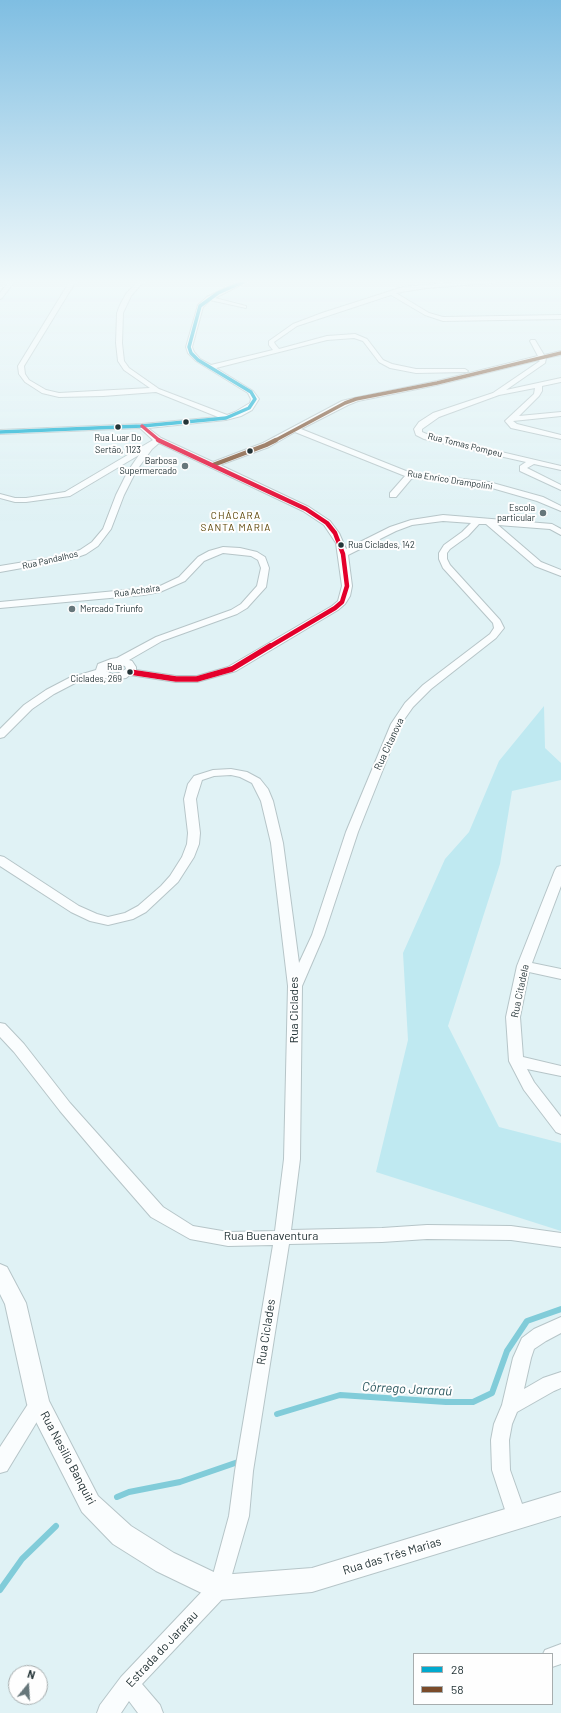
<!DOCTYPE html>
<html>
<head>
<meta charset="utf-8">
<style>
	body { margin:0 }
	#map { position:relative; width:561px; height:1713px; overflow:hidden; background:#e0f2f5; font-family:Barlow,sans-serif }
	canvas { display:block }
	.legend { position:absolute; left:413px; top:1653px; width:140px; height:52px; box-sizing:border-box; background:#fefefe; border:1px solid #a7adae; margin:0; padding:5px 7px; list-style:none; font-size:12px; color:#243437 }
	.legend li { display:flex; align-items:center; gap:8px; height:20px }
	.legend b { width:20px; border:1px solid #a7adae }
	.north { position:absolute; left:8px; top:1665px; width:40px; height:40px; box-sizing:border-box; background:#fefefe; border:1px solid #a7adae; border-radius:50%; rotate:18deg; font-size:11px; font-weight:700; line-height:16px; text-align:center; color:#243437 }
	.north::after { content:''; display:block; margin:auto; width:14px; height:18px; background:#66767a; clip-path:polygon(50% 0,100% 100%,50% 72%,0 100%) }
</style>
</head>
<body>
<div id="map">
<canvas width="561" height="1713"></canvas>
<ul class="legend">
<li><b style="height:5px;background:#00a9ce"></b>28</li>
<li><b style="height:5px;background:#7a4b2a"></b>58</li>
</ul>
<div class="north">N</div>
</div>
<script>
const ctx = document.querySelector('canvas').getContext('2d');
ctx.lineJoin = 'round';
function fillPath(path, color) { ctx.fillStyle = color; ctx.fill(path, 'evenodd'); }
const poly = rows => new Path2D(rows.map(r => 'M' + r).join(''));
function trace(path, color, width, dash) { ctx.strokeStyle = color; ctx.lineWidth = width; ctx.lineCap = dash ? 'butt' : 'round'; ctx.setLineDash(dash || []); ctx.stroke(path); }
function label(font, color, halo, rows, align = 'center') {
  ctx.font = font + ' Barlow,sans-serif'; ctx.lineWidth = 4; ctx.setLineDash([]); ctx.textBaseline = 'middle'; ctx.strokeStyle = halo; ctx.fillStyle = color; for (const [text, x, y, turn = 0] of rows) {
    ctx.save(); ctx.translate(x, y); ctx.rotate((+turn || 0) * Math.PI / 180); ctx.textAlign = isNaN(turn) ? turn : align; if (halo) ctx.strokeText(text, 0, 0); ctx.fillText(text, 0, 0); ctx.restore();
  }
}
fillPath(poly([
	[544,706,545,748,561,763,561,780,512,791,500,864,448,1026,499,1127,561,1143,561,1231,376,1172,408,1040,403,953,445,859,469,832,499,761]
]), '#bfe9f1');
trace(poly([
	[277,1414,340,1395,446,1402,473,1402,492,1393,507,1351,527,1321,561,1309],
	[117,1497,129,1492,180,1482,238,1462],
	[0,1590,22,1559,56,1526]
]), '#81ccd9', 6);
const minor = poly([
	[9,281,15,281,2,298,0,299,0,293,9,281],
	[70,281,76,281,24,366,25,374,29,380,46,390,59,393,150,388,124,370,118,361,116,343,117,313,120,305,126,294,138,281,144,281,131,296,123,313,122,343,124,361,129,368,159,389,227,415,235,412,250,403,251,399,248,393,196,361,188,353,186,347,198,305,207,297,240,281,248,281,215,298,246,306,246,308,210,300,203,307,192,347,194,352,200,359,211,365,273,350,269,345,269,341,293,324,322,313,403,287,470,281,495,281,492,283,426,288,396,293,429,313,443,317,561,315,561,319,443,321,425,315,391,295,297,326,274,342,275,344,279,349,327,336,355,334,367,339,383,360,392,364,416,369,465,369,468,371,467,372,416,373,390,368,379,362,363,341,354,338,327,340,216,368,253,391,259,399,252,410,241,416,226,420,148,428,161,438,213,462,263,443,342,401,354,398,437,381,538,356,530,341,531,340,535,340,544,355,561,351,561,355,546,358,545,363,506,390,561,378,561,382,542,386,542,391,539,396,519,416,561,412,561,416,513,421,517,424,561,435,561,439,511,428,505,421,534,394,535,388,499,395,439,417,422,429,422,432,429,435,561,466,561,470,534,464,527,468,561,485,561,490,520,471,520,466,526,462,424,439,416,435,414,429,419,422,433,413,493,393,540,361,539,360,437,385,358,401,348,405,301,429,411,473,489,482,543,497,561,506,561,511,537,501,485,486,412,478,396,497,390,497,390,493,405,476,295,432,269,447,220,465,309,507,330,521,339,533,346,549,390,527,411,520,443,515,552,524,561,529,561,535,550,529,498,525,541,562,561,570,561,576,535,566,486,524,479,524,468,536,450,549,447,553,447,559,450,565,500,620,504,628,496,638,431,689,413,707,401,724,358,832,324,935,302,986,300,1159,291,1230,382,1228,427,1225,511,1226,561,1233,561,1247,511,1240,427,1239,382,1242,289,1244,253,1471,249,1516,226,1595,142,1684,160,1705,163,1713,138,1713,129,1701,121,1713,97,1713,100,1705,121,1677,211,1582,229,1516,235,1471,273,1245,228,1246,190,1239,151,1217,104,1163,60,1111,14,1052,0,1037,0,1023,5,1024,24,1044,70,1103,163,1207,193,1226,228,1232,275,1231,284,1159,288,986,271,843,261,801,252,783,240,777,231,775,214,776,202,780,196,799,200,833,199,844,194,857,178,882,146,912,133,919,108,925,90,921,71,912,0,866,0,856,4,857,79,906,97,914,108,917,125,913,138,906,161,886,170,876,182,857,187,844,188,833,184,799,188,784,194,776,213,770,231,769,247,772,260,779,268,789,273,801,283,843,299,963,312,935,346,832,391,724,405,703,423,685,490,634,494,628,493,623,443,568,439,559,439,553,444,545,462,532,471,523,443,521,412,525,396,531,348,555,352,586,350,596,345,604,338,610,236,671,197,682,176,682,130,675,126,678,111,680,99,676,77,682,54,694,32,709,4,737,0,738,0,729,24,705,46,690,69,678,96,670,98,664,111,659,117,658,156,637,231,610,241,604,257,586,261,568,258,560,251,556,223,553,204,561,185,581,160,592,143,595,0,608,0,602,158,587,179,577,198,557,209,551,223,547,240,548,257,552,265,557,269,568,266,587,247,608,237,614,162,641,129,660,132,661,136,667,136,670,176,676,197,676,228,667,332,606,338,601,342,586,336,543,324,525,303,511,159,443,152,449,136,471,124,495,111,529,98,546,86,554,72,559,0,572,0,566,67,555,80,550,92,542,103,529,116,495,128,471,139,455,70,496,26,502,15,502,0,498,0,494,15,498,26,498,65,492,153,440,140,428,0,434,0,430,142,424,218,417,156,392,103,396,59,397,42,393,25,382,19,374,18,366,70,281],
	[115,664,125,666,126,669,119,673,112,674,106,671,107,668,115,664],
	[561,866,561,886,532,963,561,969,561,979,529,972,520,1017,523,1057,561,1066,561,1076,527,1069,534,1082,561,1117,561,1134,556,1132,524,1090,509,1061,506,1017,517,966,555,870,557,867,561,866],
	[561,1317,561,1333,546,1341,534,1349,531,1358,524,1389,543,1378,561,1372,561,1388,554,1391,517,1412,512,1424,509,1440,510,1470,527,1518,524,1525,517,1528,510,1525,492,1470,491,1440,494,1424,502,1405,513,1358,522,1338,534,1329,561,1317],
	[38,1395,44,1398,47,1404,44,1410,7,1471,0,1473,0,1447,32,1398,38,1395],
	[561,1644,561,1664,552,1667,552,1654,543,1654,545,1650,561,1644]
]);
const tertiary = poly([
	[0,1264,7,1267,26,1303,49,1401,98,1496,131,1526,174,1553,220,1575,312,1568,561,1492,561,1516,312,1592,219,1600,210,1597,156,1571,113,1544,82,1512,27,1404,5,1304,0,1294,0,1264]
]);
trace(minor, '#b6c5c8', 2);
trace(tertiary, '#b6c5c8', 2);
fillPath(minor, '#fafdfe');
fillPath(tertiary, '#fafdfe');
trace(poly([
	[0,432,142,426,206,420,226,418,249,408,255,399,251,392,198,360,191,353,189,347,200,306,218,293,245,281]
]), '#00a9ce', 3.5);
trace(poly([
	[274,441,345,403,356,399,437,383,561,353]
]), '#7a4b2a', 3.5);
trace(poly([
	[213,465,266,445,276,440]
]), '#7a4b2a', 4.5);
trace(poly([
	[142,426,160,441]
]), '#e4002b', 3.5);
trace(poly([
	[158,440,306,509,327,523,335,533,343,554,347,586,342,602,335,608,269,647]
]), '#e4002b', 4.5);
trace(poly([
	[130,672,176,679,197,679,232,669,270,646]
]), '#e4002b', 5.5);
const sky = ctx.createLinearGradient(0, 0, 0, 521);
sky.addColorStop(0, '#7fbee2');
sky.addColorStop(0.54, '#f1f9fa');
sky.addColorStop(1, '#f1f9fa00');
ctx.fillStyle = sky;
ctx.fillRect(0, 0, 561, 521);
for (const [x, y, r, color] of [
	[186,422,3.5,"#243437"],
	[118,427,3.5,"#243437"],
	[250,451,3.5,"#243437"],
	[185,466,4,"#66767a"],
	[543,513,4,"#66767a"],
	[341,545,3.5,"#243437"],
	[72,609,4,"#66767a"],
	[130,672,3.5,"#243437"]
]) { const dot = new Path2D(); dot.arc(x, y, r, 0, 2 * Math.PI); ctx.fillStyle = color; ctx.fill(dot); trace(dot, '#fefefe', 1.5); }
label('9px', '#243437', '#fefefe', [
	["Rua Luar Do",118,438],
	["Sertão, 1123",118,450],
	["Rua Ciclades, 142",348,545,"left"],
	["Rua",122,667,"right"],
	["Ciclades, 269",122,679,"right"]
]);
label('9px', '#243437', '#fefefe', [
	["Rua Tomas Pompeu",465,445,14],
	["Rua Enrico Drampolini",450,480,9],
	["Rua Pandalhos",50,560,-13],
	["Rua Achaira",137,591,-8]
]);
label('9px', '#243437', '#fefefe', [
	["Barbosa",177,461],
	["Supermercado",177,471],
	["Escola",535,508],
	["particular",535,518],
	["Mercado Triunfo",80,609,"left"]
], 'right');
ctx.letterSpacing = '1px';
label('10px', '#5d4607', '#fefefe', [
	["CHÁCARA",236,516],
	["SANTA MARIA",236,528]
]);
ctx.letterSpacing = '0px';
label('10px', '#243437', '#fefefe', [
	["Rua Citanova",389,744,-65],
	["Rua Citadela",520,991,-78]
]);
label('12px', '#243437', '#fefefe', [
	["Rua Ciclades",294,1010,-90],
	["Rua Buenaventura",271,1236],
	["Rua Ciclades",266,1332,-81],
	["Rua Nesilio Banquiri",68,1458,62],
	["Rua das Três Marias",392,1556,-17],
	["Estrada do Jararau",162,1649,-47]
]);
label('italic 13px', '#2a575e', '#fefefe', [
	["Córrego Jararaú",407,1389,3]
]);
</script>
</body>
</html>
